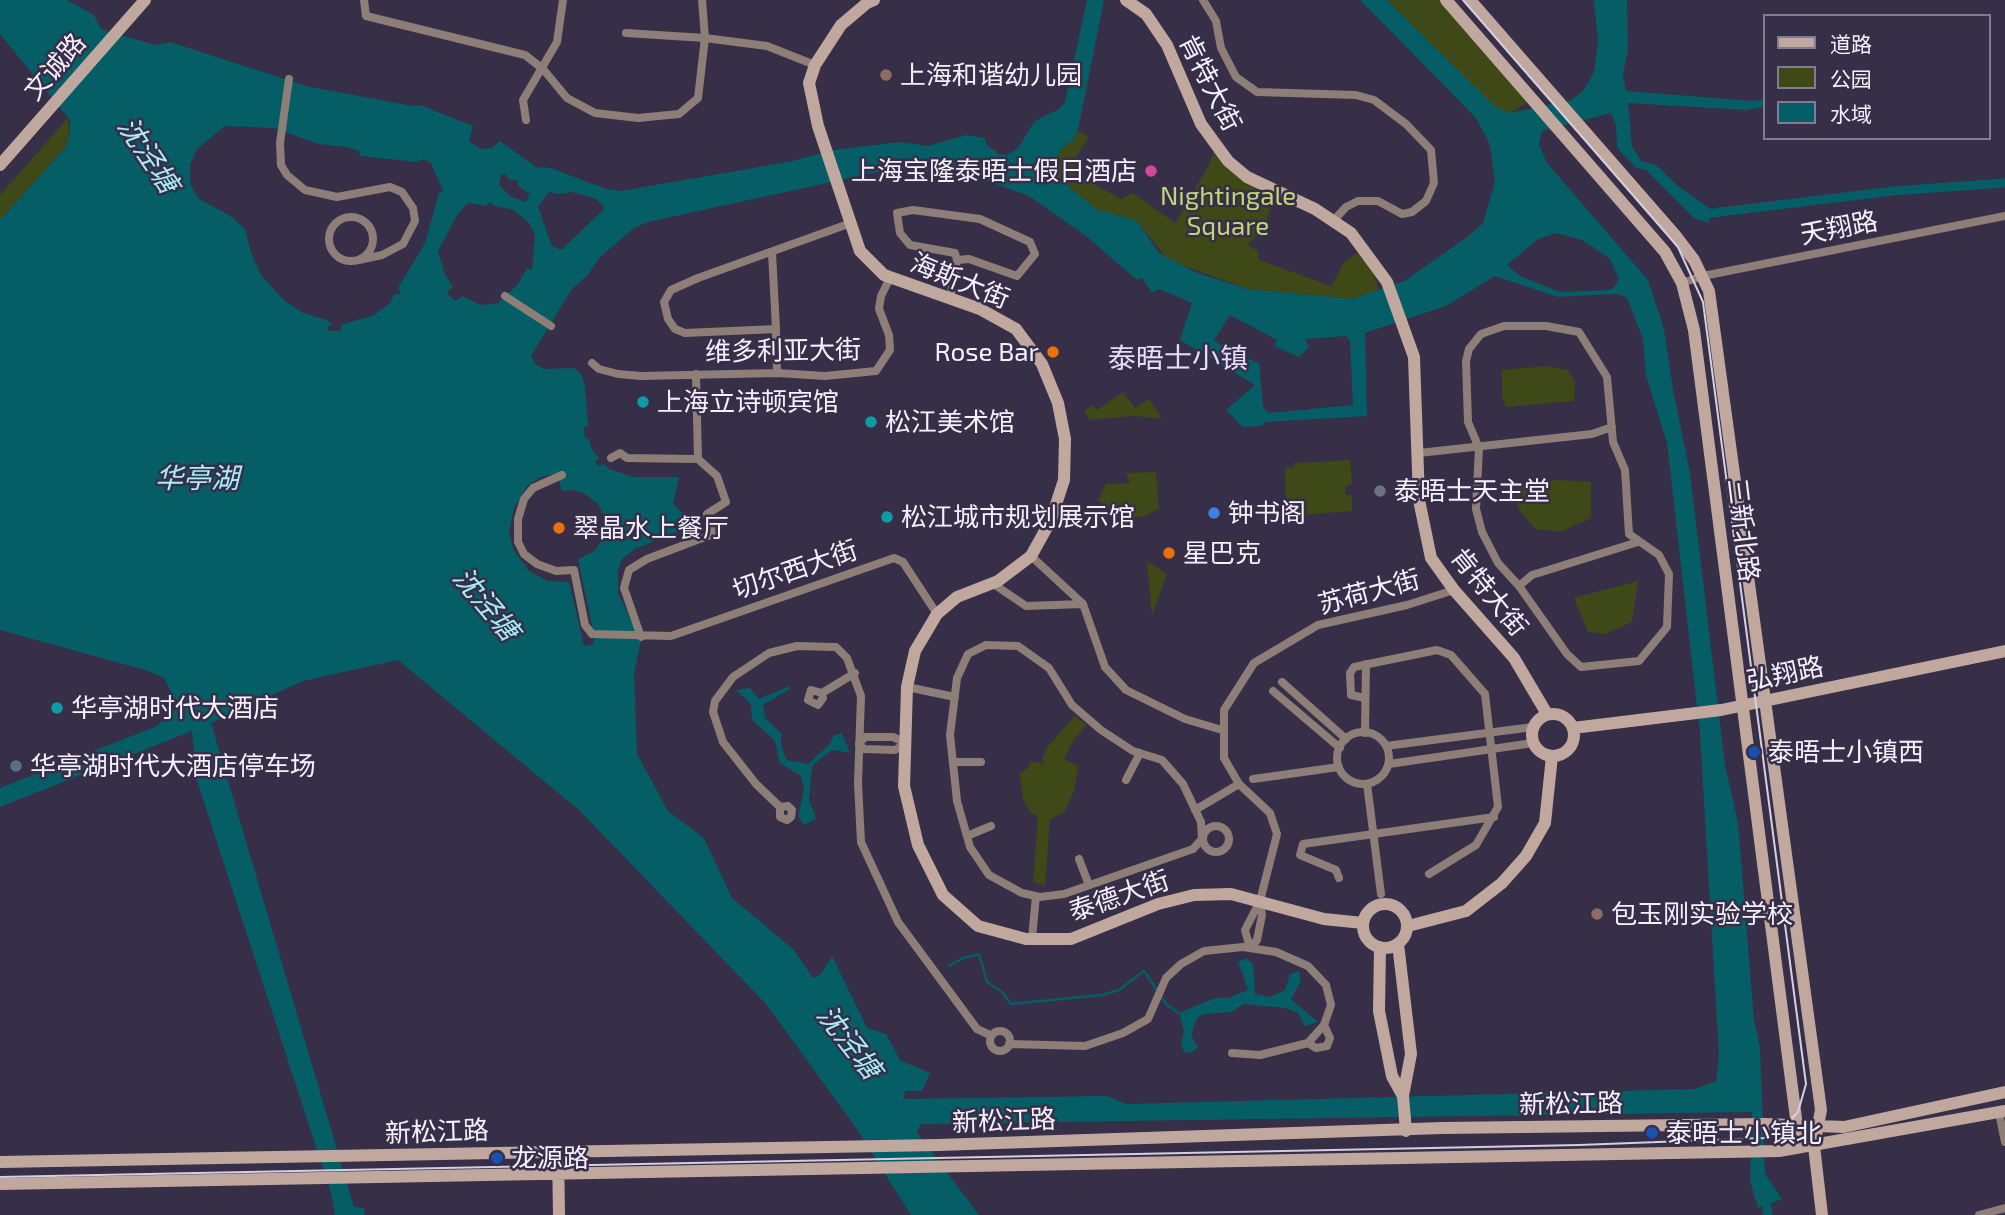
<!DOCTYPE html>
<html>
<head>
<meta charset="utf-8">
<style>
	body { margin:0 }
	#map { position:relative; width:2005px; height:1215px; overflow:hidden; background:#372e48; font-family:"Exo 2","Noto Sans SC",sans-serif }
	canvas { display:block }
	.legend { position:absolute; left:1763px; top:14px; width:228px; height:126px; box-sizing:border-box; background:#372e48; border:2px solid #837c91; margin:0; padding:9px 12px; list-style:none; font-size:21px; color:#f4f0fe }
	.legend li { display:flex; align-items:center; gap:14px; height:35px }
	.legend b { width:35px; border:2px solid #837c91 }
</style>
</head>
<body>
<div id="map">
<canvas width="2005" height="1215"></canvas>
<ul class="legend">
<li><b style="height:9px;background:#c1a89f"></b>道路</li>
<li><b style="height:19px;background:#3f4817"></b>公园</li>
<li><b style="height:19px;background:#055d66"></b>水域</li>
</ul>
</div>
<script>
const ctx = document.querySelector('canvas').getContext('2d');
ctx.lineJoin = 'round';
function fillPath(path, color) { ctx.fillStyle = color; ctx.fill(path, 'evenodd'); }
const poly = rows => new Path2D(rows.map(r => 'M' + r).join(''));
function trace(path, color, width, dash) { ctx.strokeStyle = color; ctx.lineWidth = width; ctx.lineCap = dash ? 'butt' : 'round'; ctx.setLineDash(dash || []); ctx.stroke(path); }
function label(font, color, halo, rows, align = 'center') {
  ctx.font = font + ' "Exo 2","Noto Sans SC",sans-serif'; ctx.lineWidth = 5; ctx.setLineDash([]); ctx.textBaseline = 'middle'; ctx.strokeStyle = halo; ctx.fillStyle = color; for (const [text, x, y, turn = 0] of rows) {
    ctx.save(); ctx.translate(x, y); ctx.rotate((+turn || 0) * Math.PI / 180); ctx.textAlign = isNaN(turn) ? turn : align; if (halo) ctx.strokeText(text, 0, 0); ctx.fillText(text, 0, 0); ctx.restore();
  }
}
fillPath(poly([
	[1387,0,1439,0,1530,101,1510,113,1494,107],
	[68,118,70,134,66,147,0,220,0,195],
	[1078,130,1089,137,1077,156,1085,179,1121,199,1133,193,1175,223,1209,165,1215,147,1276,190,1264,229,1247,245,1258,251,1259,260,1331,286,1345,261,1357,253,1373,270,1379,291,1352,299,1248,289,1168,260,1137,221,1096,210,1053,174,1053,164,1061,149,1074,140],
	[1548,366,1568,370,1575,382,1574,401,1506,407,1502,396,1502,370],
	[1123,392,1135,408,1149,399,1162,419,1135,416,1090,420,1084,411,1093,405,1097,410],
	[1350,460,1352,484,1345,486,1346,495,1352,495,1352,511,1300,515,1299,504,1286,506,1285,468,1294,467,1295,463],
	[1156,472,1159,509,1144,516,1132,518,1116,513,1098,500,1106,484,1130,483,1126,473],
	[1557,480,1591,482,1591,518,1560,532,1535,529,1518,508,1516,483],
	[1147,561,1167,574,1152,616],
	[1638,581,1632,622,1605,634,1588,632,1574,598],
	[1074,716,1087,725,1074,739,1064,759,1078,766,1074,791,1064,813,1050,819,1045,886,1033,882,1038,817,1030,812,1023,799,1020,773,1027,769,1031,761,1044,764,1042,759,1046,749]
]), '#3f4817');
fillPath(poly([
	[0,0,67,0,94,15,101,29,155,45,170,42,306,86,412,106,420,105,473,126,469,141,480,149,492,148,500,141,536,167,551,168,606,189,621,191,793,161,833,150,900,142,928,146,966,135,985,138,987,146,997,151,997,154,1007,155,1018,148,1035,121,1059,109,1065,102,1087,0,1104,0,1078,130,1074,140,1061,149,1053,164,1053,174,1096,209,1137,221,1159,253,1197,273,1248,289,1352,299,1404,281,1466,238,1483,223,1495,182,1490,145,1476,118,1360,0,1387,0,1494,106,1510,113,1571,100,1583,91,1594,72,1598,42,1594,0,1627,0,1628,49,1623,75,1626,91,1753,101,1765,99,1765,107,1747,110,1628,103,1632,146,1641,161,1656,165,1678,186,1709,208,1709,223,1694,218,1646,170,1636,168,1617,148,1616,126,1611,113,1542,131,1539,144,1547,163,1648,280,1664,329,1673,390,1690,473,1725,765,1738,823,1754,1020,1760,1047,1765,1174,1782,1199,1758,1208,1750,1181,1752,1112,921,1124,917,1132,979,1215,911,1215,856,1128,766,1004,580,811,398,660,303,681,211,723,354,1207,364,1208,365,1215,335,1215,331,1193,197,781,192,731,0,807,0,788,157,726,178,705,164,678,145,670,0,630,0,220,66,147,70,134,70,120,0,34],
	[225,126,274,128,318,144,347,147,359,151,360,156,418,162,423,159,431,163,443,191,439,193,425,243,398,288,401,293,394,295,390,303,374,315,341,325,341,331,328,331,328,325,333,325,327,320,303,313,285,301,261,275,251,253,245,229,232,217,198,198,190,183,190,165,197,149],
	[887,170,931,172,984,180,1029,196,1086,236,1137,280,1142,278,1152,293,1159,289,1192,303,1180,340,1255,385,1226,410,1243,427,1262,426,1265,422,1367,416,1365,333,1446,306,1495,276,1558,297,1617,294,1627,298,1643,339,1646,376,1667,443,1700,733,1719,1056,1716,1081,1695,1089,1126,1104,1107,1096,904,1099,905,1091,922,1091,930,1073,900,1060,886,1034,867,1028,832,956,821,974,813,978,794,950,732,898,704,838,668,811,637,754,634,674,641,640,618,593,618,570,622,559,635,549,690,526,689,519,673,504,679,477,633,477,609,469,604,464,598,466,595,461,600,459,592,450,589,439,585,438,584,427,588,426,585,386,581,374,574,368,544,369,535,364,531,356,572,289,588,275,599,258,634,228,648,222],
	[505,174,508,179,518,181,518,186,530,194,525,202,510,196,499,185,501,175],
	[549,192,559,194,572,192,596,199,605,208,561,250,552,246,538,207],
	[491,202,494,206,514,210,529,223,535,235,532,270,527,268,518,284,498,303,481,305,462,296,455,301,447,293,453,286,445,275,438,251,457,215,468,203,486,206],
	[1556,233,1582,240,1610,259,1619,279,1614,287,1609,290,1560,292,1520,276,1507,265,1538,239],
	[1230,315,1277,340,1274,346,1299,357,1309,347,1305,339,1346,336,1350,340,1353,405,1269,413,1263,407,1259,363,1232,353,1214,340],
	[562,472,564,478,559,480,562,491,573,490,585,494,598,504,605,518,604,534,596,550,578,559,593,630,594,644,584,646,569,582,548,581,529,571,514,551,509,533,514,508,527,486,541,477],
	[789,686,790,689,763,705,765,718,781,733,781,746,787,760,808,764,830,744,833,736,842,733,850,753,832,750,812,766,809,799,816,819,804,825,798,816,804,790,801,776,780,763,775,741,752,720,751,704,736,690,750,688,759,699],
	[1246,958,1253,964,1255,994,1270,997,1285,990,1290,974,1299,971,1301,981,1291,999,1318,1022,1305,1026,1298,1013,1285,1008,1244,1004,1231,1012,1204,1014,1197,1018,1191,1035,1198,1047,1191,1053,1184,1052,1181,1044,1184,1031,1179,1013,1215,998,1228,998,1248,990,1238,962]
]), '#055d66');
trace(poly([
	[949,966,963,958,979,954,987,982,1002,992,1011,1004,1102,995,1119,990,1144,971,1167,1005,1179,1013]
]), '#055d66', 2.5);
trace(poly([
	[1699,211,1704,214,1893,191,2005,183],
	[1765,1196,1768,1215]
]), '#055d66', 9);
trace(poly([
	[364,0,366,16,525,55,543,69,567,98,595,113,638,118,679,114,698,98,705,38,702,0],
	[1203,0,1216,21,1221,48,1236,77,1257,92,1356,95,1374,100,1406,124,1431,150,1434,183,1426,201,1412,212,1402,214,1378,201,1358,201,1346,207,1333,221],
	[626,33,705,38,767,46,815,65],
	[289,79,280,143,281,165,287,175,305,190,337,197,390,187,402,192,413,208,415,221,403,244,382,255,359,260],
	[526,120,523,100,557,42,563,0],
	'329 239a22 22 0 1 1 44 0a22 22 0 1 1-44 0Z',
	[772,252,776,329,685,333,675,329,668,319,664,302,671,290,698,278,851,223],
	[1682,283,1703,276,2005,216],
	[505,296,551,326],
	[950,299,957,260,955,253,910,245,900,233,897,213,913,210,980,219,1030,242,1035,254,1017,276,969,259,957,260],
	[1504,326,1546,326,1579,332,1607,377,1613,442,1625,470,1629,534,1659,555,1669,574,1667,627,1639,661,1581,667,1567,654,1519,586,1498,563,1482,532,1476,509,1479,448,1468,422,1466,361,1469,349,1481,334,1504,326],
	[776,329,777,373],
	[592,363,599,369,618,374,641,376,777,373,825,376,876,371,890,350,889,335,879,309,881,296,890,278],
	[1419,453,1592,434,1612,427],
	[611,458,620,453,627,458,698,459],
	[562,475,533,488,524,499,518,519,518,542,524,554,537,564,556,571,574,570,585,625,592,634,671,636,894,558,903,562,937,614],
	[1031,556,1083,604,1105,667,1126,690,1185,719,1222,730],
	[992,583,1026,606,1083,604],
	[1519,586,1532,575,1638,542],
	[641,637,624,588,629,570,647,559,713,534,707,514,726,502,717,476,698,459,696,374],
	[986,645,1018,646,1049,668,1072,705,1101,730,1133,751,1162,760,1183,784,1201,822,1202,839,1193,849,1064,894,1040,897,1022,893,989,875,970,847,957,801,950,735,957,678,968,654,986,645],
	[1282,682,1346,739],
	[907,687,955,697],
	[1273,691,1340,748],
	[822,693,811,690,808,700,818,705,823,698,822,693,855,673],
	[1365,698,1351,695,1350,673,1354,667,1437,650,1451,655,1485,694,1498,807,1476,845,1429,874],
	'1337 758a26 26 0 1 1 52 0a26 26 0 1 1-52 0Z',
	[1365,733,1366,664],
	[865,737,893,737,906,743,895,750,864,749,859,744,865,737],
	[1386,746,1533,727],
	[953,762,981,762],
	[1389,764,1533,743],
	[1253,779,1339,767],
	[1126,780,1140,753],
	[1367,784,1381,894],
	[780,807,788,806,792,810,791,817,787,820,780,817,780,807,756,784,723,742,713,712,715,701,733,677,769,653,797,646,836,647,847,658,861,696,858,783,861,842,898,922,977,1029,990,1035],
	[1195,810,1239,784],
	'1203 839a13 13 0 1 1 26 0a13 13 0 1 1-26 0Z',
	[967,836,991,826],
	[1079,859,1089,885],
	[1339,878,1336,870,1300,855,1303,844,1494,817],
	[1260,901,1277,834,1270,813,1239,784,1224,758,1224,710,1254,663,1318,625,1407,605,1454,590],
	[1260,901,1262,915,1257,940,1250,948,1245,930,1260,901],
	[1032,938,1036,896],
	'990 1041a10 10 0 1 1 20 0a10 10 0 1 1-20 0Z',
	[1009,1044,1085,1046,1123,1033,1148,1019,1166,978,1181,964,1204,951,1243,947,1276,952,1308,966,1326,985,1331,1005,1324,1025,1308,1043,1316,1048,1327,1046,1330,1038,1324,1025],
	[1232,1053,1260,1055,1308,1043],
	[1999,1113,2005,1142],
	[1979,1215,2005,1208]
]), '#8e7e78', 8);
trace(poly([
	[874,0,867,3,841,25,815,65,809,83,818,126,860,251,884,275,980,309,1016,329,1042,364,1058,403,1065,439,1064,480,1051,520,1031,556,998,581,957,597,937,614,915,651,907,687,904,786,918,845,943,895,978,926,1026,939,1071,939,1158,904,1194,895,1231,894,1324,919,1363,923],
	[1126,0,1146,14,1167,45,1201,124,1228,161,1247,177,1315,209,1351,233,1387,282,1414,357,1419,500,1431,558,1454,590,1514,658,1547,714],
	[1446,0,1665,252,1682,283,1694,330,1797,1126,1814,1146],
	[1470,0,1675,235,1694,260,1709,291,1821,1110,1814,1146,1822,1215],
	[0,165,145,0],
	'1532 735a21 21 0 1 1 42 0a21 21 0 1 1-42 0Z',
	[1573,728,1721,710,2005,651],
	'1363 926a22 22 0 1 1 44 0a22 22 0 1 1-44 0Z',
	[1408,926,1466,911,1502,883,1526,856,1545,823,1552,756],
	[1380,947,1379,1011,1392,1076,1403,1096,1411,1054,1398,944],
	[1403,1096,1406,1131],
	[558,1151,559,1215],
	[0,1162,938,1145,1442,1128,1765,1124,1844,1127,2005,1092],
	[0,1184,1779,1151,2005,1111]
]), '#c1a89f', 12);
trace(poly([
	[0,1177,1579,1145,1764,1138,1782,1129,1798,1112,1806,1084,1703,302,1678,247,1463,0]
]), '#d5d0e0', 2);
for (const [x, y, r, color] of [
	[886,75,7,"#8d6e63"],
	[1151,171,7,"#d1479c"],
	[1053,352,7,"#e8710a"],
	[643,402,7,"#0f9aa8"],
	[871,422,7,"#0f9aa8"],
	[1380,491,7,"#6b7280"],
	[1214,513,7,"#3f7fe0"],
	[887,517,7,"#0f9aa8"],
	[559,528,7,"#e8710a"],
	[1169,553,7,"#e8710a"],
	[57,708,7,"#0f9aa8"],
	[1754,752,7,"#1a4fb4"],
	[16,766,7,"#5c6f8a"],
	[1597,914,7,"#8d6e63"],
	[1652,1133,7,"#1a4fb4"],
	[497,1158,7,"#1a4fb4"]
]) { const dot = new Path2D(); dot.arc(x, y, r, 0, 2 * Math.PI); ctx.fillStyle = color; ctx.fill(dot); trace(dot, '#372e48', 2.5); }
label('26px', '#f4f0fe', '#372e48', [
	["文诚路",55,67,-49],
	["肯特大街",1210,83,63],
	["天翔路",1839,228,-11],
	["海斯大街",960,281,22],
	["维多利亚大街",783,351,-1],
	["三新北路",1743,530,83],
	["切尔西大街",795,570,-19],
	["苏荷大街",1369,592,-15],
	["肯特大街",1489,592,51],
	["弘翔路",1785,674,-12],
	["泰德大街",1119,896,-19],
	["新松江路",1571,1104,-1],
	["新松江路",1004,1121,-2],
	["新松江路",437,1132,-2]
]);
label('26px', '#f4f0fe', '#372e48', [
	["上海和谐幼儿园",900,75],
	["上海宝隆泰晤士假日酒店",1137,171,"right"],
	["Rose Bar",1039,352,"right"],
	["上海立诗顿宾馆",657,402],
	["松江美术馆",885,422],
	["泰晤士天主堂",1394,491],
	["钟书阁",1228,513],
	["松江城市规划展示馆",901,517],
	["翠晶水上餐厅",573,528],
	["星巴克",1183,553],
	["华亭湖时代大酒店",71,708],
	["泰晤士小镇西",1768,752],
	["华亭湖时代大酒店停车场",30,766],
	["包玉刚实验学校",1611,914],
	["泰晤士小镇北",1666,1133],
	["龙源路",511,1158]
], 'left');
label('26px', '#c0d577', '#372e48', [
	["Nightingale",1228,196],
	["Square",1228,226]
]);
label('italic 28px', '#a5eef8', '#372e48', [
	["沈泾塘",148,155,56],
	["华亭湖",197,479],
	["沈泾塘",486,604,50],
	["沈泾塘",849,1042,52]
]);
label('28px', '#e5dbfd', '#372e48', [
	["泰晤士小镇",1178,359]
]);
</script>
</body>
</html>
